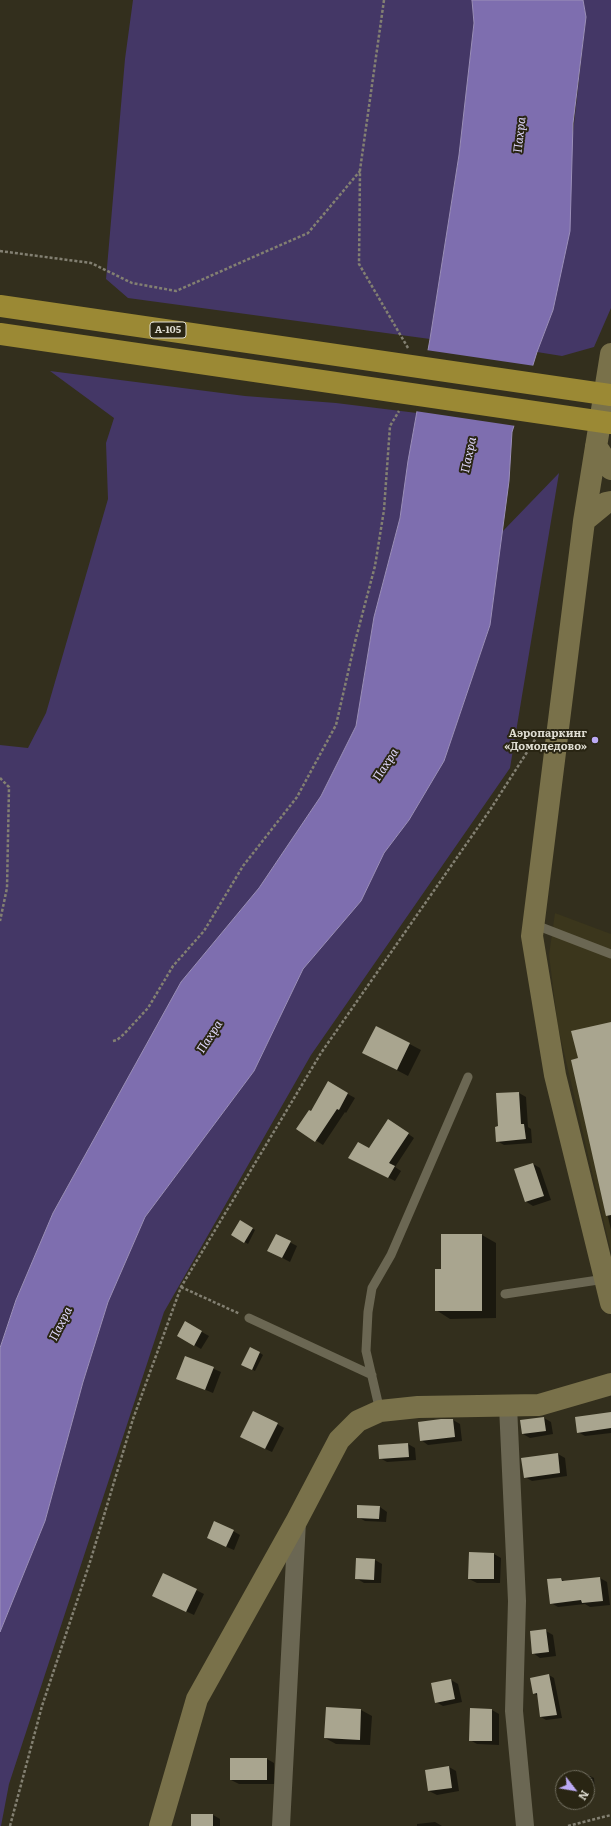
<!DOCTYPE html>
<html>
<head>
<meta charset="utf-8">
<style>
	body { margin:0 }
	#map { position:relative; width:611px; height:1826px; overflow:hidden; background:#332f1d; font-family:Literata,serif }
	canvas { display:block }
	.north { position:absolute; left:555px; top:1770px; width:40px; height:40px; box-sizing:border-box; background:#292513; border:1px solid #716e5f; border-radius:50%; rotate:121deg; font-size:11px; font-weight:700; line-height:16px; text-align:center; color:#dedcd1 }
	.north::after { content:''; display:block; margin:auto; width:14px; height:18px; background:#bcaaf5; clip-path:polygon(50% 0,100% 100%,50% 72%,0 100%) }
</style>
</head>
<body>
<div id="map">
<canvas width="611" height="1826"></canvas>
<div class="north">N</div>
</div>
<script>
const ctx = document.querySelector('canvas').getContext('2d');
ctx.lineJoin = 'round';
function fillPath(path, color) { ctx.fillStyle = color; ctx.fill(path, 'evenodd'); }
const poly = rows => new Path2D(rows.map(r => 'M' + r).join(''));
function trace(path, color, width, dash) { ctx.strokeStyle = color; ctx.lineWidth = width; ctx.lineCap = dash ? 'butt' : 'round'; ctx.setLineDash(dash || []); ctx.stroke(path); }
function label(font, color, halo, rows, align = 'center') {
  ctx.font = font + ' Literata,serif'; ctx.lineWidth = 4; ctx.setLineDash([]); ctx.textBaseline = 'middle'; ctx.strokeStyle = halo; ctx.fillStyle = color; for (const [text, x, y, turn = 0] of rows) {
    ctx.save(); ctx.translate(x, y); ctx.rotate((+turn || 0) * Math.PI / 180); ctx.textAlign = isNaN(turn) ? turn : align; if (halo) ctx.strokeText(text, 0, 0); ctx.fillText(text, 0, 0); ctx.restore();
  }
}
fillPath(poly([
	[555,913,611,934,611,1252,558,1027,549,955]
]), '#3b361c');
fillPath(poly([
	[133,0,472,0,474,23,459,155,430,339,128,298,106,279,125,59],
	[583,0,611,0,611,308,594,347,562,356,537,352,553,310,586,17],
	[50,371,245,396,336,403,417,413,400,518,374,617,356,726,321,796,259,888,181,982,53,1213,16,1300,0,1348,0,745,28,748,46,713,108,499,106,443,114,418],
	[559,473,510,768,311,1055,164,1312,9,1784,1,1826,0,1826,0,1632,45,1521,83,1382,108,1302,145,1217,254,1071,303,969,361,901,384,853,409,820,444,761,490,625,502,532]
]), '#443766');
const water = poly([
	[472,0,583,0,586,17,573,123,570,231,553,310,537,352,512,432,509,481,490,625,444,761,409,820,384,853,361,901,303,969,254,1071,145,1217,108,1302,83,1382,45,1521,0,1632,0,1348,16,1300,53,1213,181,982,259,888,321,796,356,726,374,617,400,518,408,461,430,339,459,155,474,23,472,0]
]);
fillPath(water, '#7e6eaf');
trace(water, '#9b8fb9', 1);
fillPath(poly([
	[426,350,535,366,516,426,415,411]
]), '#332f1d');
fillPath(poly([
	[611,1023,611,1230,572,1061,579,1059],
	[377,1027,421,1050,408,1076,364,1053],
	[328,1083,355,1098,346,1113,345,1112,323,1145,298,1129,311,1112],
	[519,1093,526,1097,528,1127,531,1129,532,1143,504,1145,497,1141,499,1127],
	[394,1124,414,1138,395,1167,401,1171,395,1181,356,1161],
	[533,1164,540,1168,551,1200,533,1206,525,1201],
	[241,1222,255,1230,248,1244,233,1235],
	[276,1235,297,1246,290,1262,275,1254],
	[482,1235,496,1243,496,1318,450,1319,436,1310,442,1270],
	[186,1323,209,1336,201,1349,178,1335],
	[260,1353,263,1355,255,1371,246,1366],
	[186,1357,221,1372,213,1393,177,1378],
	[611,1413,611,1433,585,1436,578,1432],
	[544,1418,551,1422,553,1434,530,1438,523,1434],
	[453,1420,460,1424,462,1441,428,1445,421,1440],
	[277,1424,284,1428,272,1452,248,1441],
	[408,1444,415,1448,416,1460,387,1462,380,1458],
	[558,1454,565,1458,567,1476,532,1481,525,1477],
	[380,1507,387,1512,386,1522,365,1521,358,1517],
	[233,1531,240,1535,234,1550,215,1542],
	[494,1554,501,1558,500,1583,477,1583,469,1579],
	[357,1559,375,1560,382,1564,381,1583,364,1583,356,1578],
	[164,1574,204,1594,194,1615,160,1599],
	[600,1578,607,1582,610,1605,590,1607,585,1604,558,1607,551,1603,561,1579,566,1582],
	[546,1631,553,1635,556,1656,540,1658,533,1653],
	[549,1675,554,1678,562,1718,546,1720,541,1717,538,1696,534,1693],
	[451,1680,458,1684,462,1702,443,1706,436,1702],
	[471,1709,492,1710,499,1714,499,1745,477,1744,470,1740],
	[361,1710,372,1716,370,1745,336,1744,325,1738],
	[267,1759,274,1763,274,1784,239,1784,231,1780],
	[449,1767,456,1771,459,1791,437,1795,429,1791],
	[586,1774,594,1778,595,1790,587,1792,587,1778,566,1778],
	[213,1815,220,1819,220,1826,192,1826],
	[435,1822,442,1826,417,1826,417,1824]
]), '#0007');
fillPath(poly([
	[611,1022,611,1215,606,1216,571,1060,578,1058,571,1031],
	[376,1026,410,1043,397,1070,362,1053],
	[328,1081,348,1093,339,1110,337,1109,315,1142,296,1129,309,1110,311,1111],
	[519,1092,521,1124,524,1124,526,1139,496,1142,495,1127,498,1126,496,1093],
	[388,1119,409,1133,389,1163,395,1166,388,1178,348,1158,358,1142,369,1148],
	[533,1163,544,1196,525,1202,514,1169],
	[240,1220,253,1228,244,1243,231,1235],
	[276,1234,291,1241,282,1258,267,1251],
	[441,1234,482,1234,482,1311,435,1311,435,1269,441,1269],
	[185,1321,202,1331,194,1346,177,1336],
	[250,1347,260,1352,252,1370,241,1365],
	[185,1356,214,1367,205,1390,176,1379],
	[253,1411,278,1423,265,1449,240,1437],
	[611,1412,611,1428,577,1433,575,1417],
	[544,1417,546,1431,522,1434,520,1420],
	[441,1419,453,1419,455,1437,420,1441,418,1422],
	[408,1443,409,1457,379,1459,378,1445],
	[558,1453,560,1473,524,1478,521,1458],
	[357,1505,380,1506,379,1519,357,1518],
	[214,1521,234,1530,226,1547,207,1538],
	[469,1552,494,1553,494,1579,468,1579],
	[356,1558,375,1559,374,1580,355,1579],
	[163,1573,197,1589,186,1612,152,1596],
	[600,1577,603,1601,582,1603,581,1600,550,1604,547,1579,561,1578,562,1581],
	[546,1629,549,1652,532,1654,530,1631],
	[549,1674,557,1715,540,1717,537,1693,533,1694,530,1678],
	[451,1679,455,1699,435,1703,431,1683],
	[326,1707,361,1709,360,1740,324,1738],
	[470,1708,492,1709,492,1741,469,1741],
	[230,1758,267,1758,267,1780,230,1780],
	[449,1766,452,1788,428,1791,425,1770],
	[191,1814,213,1814,213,1826,191,1826]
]), '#a9a58f');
trace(poly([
	[384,0,360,170,359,264,408,348],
	[0,251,91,263,132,283,176,291,308,233,360,171],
	[0,778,9,787,7,888,0,921],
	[113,1041,117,1040,124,1034,148,1008,173,966,204,931,243,866,297,797,336,725,355,642,375,566,384,510,390,426,399,411],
	[181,1287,240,1314],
	[10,1826,42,1706,90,1562,133,1419,181,1287,321,1053,490,810,538,735],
	[568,1826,611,1815]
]), '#838072', 2.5, [3, 2]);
trace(poly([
	[533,924,611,954],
	[505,1294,605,1279],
	[249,1318,372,1375],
	[380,1411,366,1351,368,1312,372,1288,391,1255,468,1077]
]), '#6b6753', 9);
trace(poly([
	[508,1406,517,1601,514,1711,525,1826],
	[281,1826,297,1521]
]), '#6b6753', 18);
trace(poly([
	[611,354,584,521,532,936,555,1075,611,1303],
	[596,446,611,469],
	[584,521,606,503,611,502],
	[160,1826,197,1699,297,1520,339,1440,358,1421,380,1411,418,1407,539,1405,611,1384]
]), '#79714a', 22);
trace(poly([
	[0,306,611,395],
	[0,334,611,423]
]), '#9b8934', 22);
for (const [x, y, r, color] of [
	[595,740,4,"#bcaaf5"]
]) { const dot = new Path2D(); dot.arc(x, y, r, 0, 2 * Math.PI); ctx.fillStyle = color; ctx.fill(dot); trace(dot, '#292513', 1.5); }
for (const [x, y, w] of [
	[168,330,36]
]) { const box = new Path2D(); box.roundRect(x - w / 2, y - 8, w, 16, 3); ctx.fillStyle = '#292513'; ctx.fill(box); trace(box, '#dedcd1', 1); }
label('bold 10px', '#dedcd1', null, [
	["А-105",168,330]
]);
label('bold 11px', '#dedcd1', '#292513', [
	["Аэропаркинг",587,734],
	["«Домодедово»",587,747]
], 'right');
label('italic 12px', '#ddd5fa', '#292513', [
	["Пахра",520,135,-84],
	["Пахра",469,455,-78],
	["Пахра",386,765,-57],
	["Пахра",210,1037,-57],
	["Пахра",61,1324,-63]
]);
</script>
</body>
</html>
